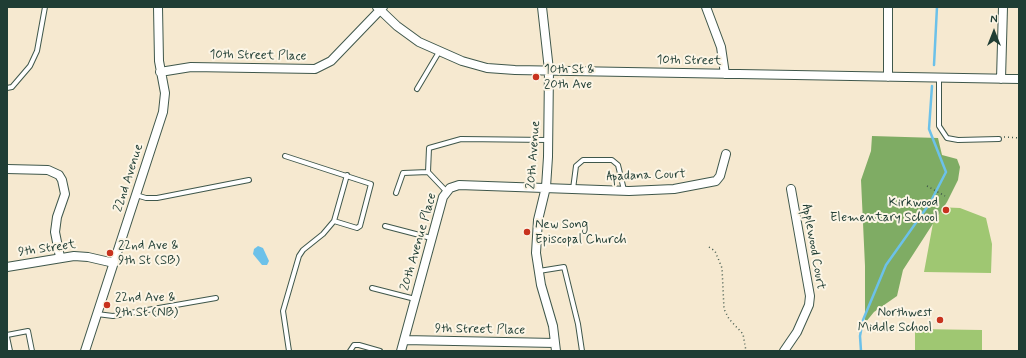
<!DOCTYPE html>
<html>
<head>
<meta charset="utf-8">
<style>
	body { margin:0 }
	#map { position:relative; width:1026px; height:358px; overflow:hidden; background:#f6e9d0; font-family:Mynerve,sans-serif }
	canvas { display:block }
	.frame { position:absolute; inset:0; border:8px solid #1f3d34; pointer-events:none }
	.north { position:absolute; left:974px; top:12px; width:40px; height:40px; -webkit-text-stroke:3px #fcf5e5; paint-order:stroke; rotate:0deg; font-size:11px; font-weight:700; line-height:16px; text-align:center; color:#1f3d34 }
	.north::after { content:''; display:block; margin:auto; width:14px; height:18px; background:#1f3d34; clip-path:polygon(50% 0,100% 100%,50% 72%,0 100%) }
</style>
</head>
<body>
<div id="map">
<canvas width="1026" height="358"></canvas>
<div class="frame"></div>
<div class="north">N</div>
</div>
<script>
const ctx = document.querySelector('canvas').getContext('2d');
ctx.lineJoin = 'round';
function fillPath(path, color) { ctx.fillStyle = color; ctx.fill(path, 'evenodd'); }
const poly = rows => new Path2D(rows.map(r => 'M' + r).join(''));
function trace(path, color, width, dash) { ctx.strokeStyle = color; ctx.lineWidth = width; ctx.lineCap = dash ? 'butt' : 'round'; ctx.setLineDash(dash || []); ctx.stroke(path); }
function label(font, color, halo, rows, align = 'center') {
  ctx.font = font + ' Mynerve,sans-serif'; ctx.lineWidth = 4; ctx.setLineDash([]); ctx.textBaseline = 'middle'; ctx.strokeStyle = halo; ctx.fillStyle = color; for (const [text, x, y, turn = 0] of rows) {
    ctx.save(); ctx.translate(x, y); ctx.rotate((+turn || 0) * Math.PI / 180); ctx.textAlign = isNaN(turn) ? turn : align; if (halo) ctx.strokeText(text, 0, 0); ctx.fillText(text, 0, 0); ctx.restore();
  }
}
fillPath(poly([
	[936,207,960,208,986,218,992,244,991,273,924,272],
	[915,329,982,330,982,351,915,351]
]), '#9fc772');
fillPath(poly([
	[872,136,938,138,942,155,957,159,960,167,958,180,947,202,903,270,897,296,874,312,865,323,865,266,861,180,871,151]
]), '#7fac64');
fillPath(poly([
	[258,246,263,248,269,261,267,265,262,265,253,254,254,249]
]), '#6cc1e9');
trace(poly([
	[934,65,937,7],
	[861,351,860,336,863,320,886,265,930,203,946,172,929,129,932,86]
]), '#6cc1e9', 2.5);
const lane = poly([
	[939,78,939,126,947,138,958,140,999,139],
	[7,88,12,87,30,66,37,51,45,7],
	[417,89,439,52],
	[285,156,371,184,360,226,357,228,334,221,323,234,303,250,299,256,283,311,289,351],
	[428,172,429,148,461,139,548,140],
	[573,189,576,166,583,160,612,160,618,165,624,190],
	[396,193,403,173,428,172,446,191],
	[136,195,146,198,157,198,249,180],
	[334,221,347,175],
	[385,226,431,238],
	[539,271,564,267,578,324,582,351],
	[372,288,415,299],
	[97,314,113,316,216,298],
	[7,335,28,331,32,351],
	[7,337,10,351],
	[350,351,354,345,359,345,380,351]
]);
const street = poly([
	[377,7,397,26,419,42,462,61,487,68,515,70,1019,79],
	[542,7,549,70,548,157,546,187,538,220,536,253,541,285,553,326,556,351],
	[706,7,721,47,725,74],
	[160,72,191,67,315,69,331,61,383,7],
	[888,77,888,7],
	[1001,79,1003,7],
	[7,169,48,170,59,175,62,180,65,194,57,217,55,232,60,257],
	[7,267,74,256,88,257,114,263],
	[404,340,555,343],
	[85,351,163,112,165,93,159,61,158,7],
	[401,351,443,197,450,188,459,185,629,191,674,189,716,181,720,176,726,154],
	[784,351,797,332,809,305,810,296,791,189]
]);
trace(lane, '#3f574b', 6);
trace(street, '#3f574b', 10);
trace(poly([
	[1004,137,1019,138],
	[927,186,945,196],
	[709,247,715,251,722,268,724,309,729,319,743,334,746,351]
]), '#3f574b', 1.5, [1, 3]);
trace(lane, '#fff', 4);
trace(street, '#fff', 8);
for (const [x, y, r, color] of [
	[536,77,4,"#c8321e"],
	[946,210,4,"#c8321e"],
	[527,232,4,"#c8321e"],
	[110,253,4,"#c8321e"],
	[107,305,4,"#c8321e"],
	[940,320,4,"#c8321e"]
]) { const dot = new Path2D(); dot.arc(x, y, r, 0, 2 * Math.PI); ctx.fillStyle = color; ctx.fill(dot); trace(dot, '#fcf5e5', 1.5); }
label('13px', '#1f3d34', '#fcf5e5', [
	["10th Street Place",258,56,1],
	["10th Street",689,61,1],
	["20th Avenue",534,155,-86],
	["Apadana Court",646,176,-2],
	["22nd Avenue",129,178,-72],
	["20th Avenue Place",419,242,-74],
	["Applewood Court",813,247,80],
	["9th Street",47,249,-8],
	["9th Street Place",480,330,1]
]);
label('13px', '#1f3d34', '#fcf5e5', [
	["10th St &",544,70],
	["20th Ave",544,85],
	["Kirkwood",938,203,"right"],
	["Elementary School",938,218,"right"],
	["New Song",535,225],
	["Episcopal Church",535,240],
	["22nd Ave &",118,246],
	["9th St (SB)",118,261],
	["22nd Ave &",115,298],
	["9th St (NB)",115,313],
	["Northwest",932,313,"right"],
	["Middle School",932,328,"right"]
], 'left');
</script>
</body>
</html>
